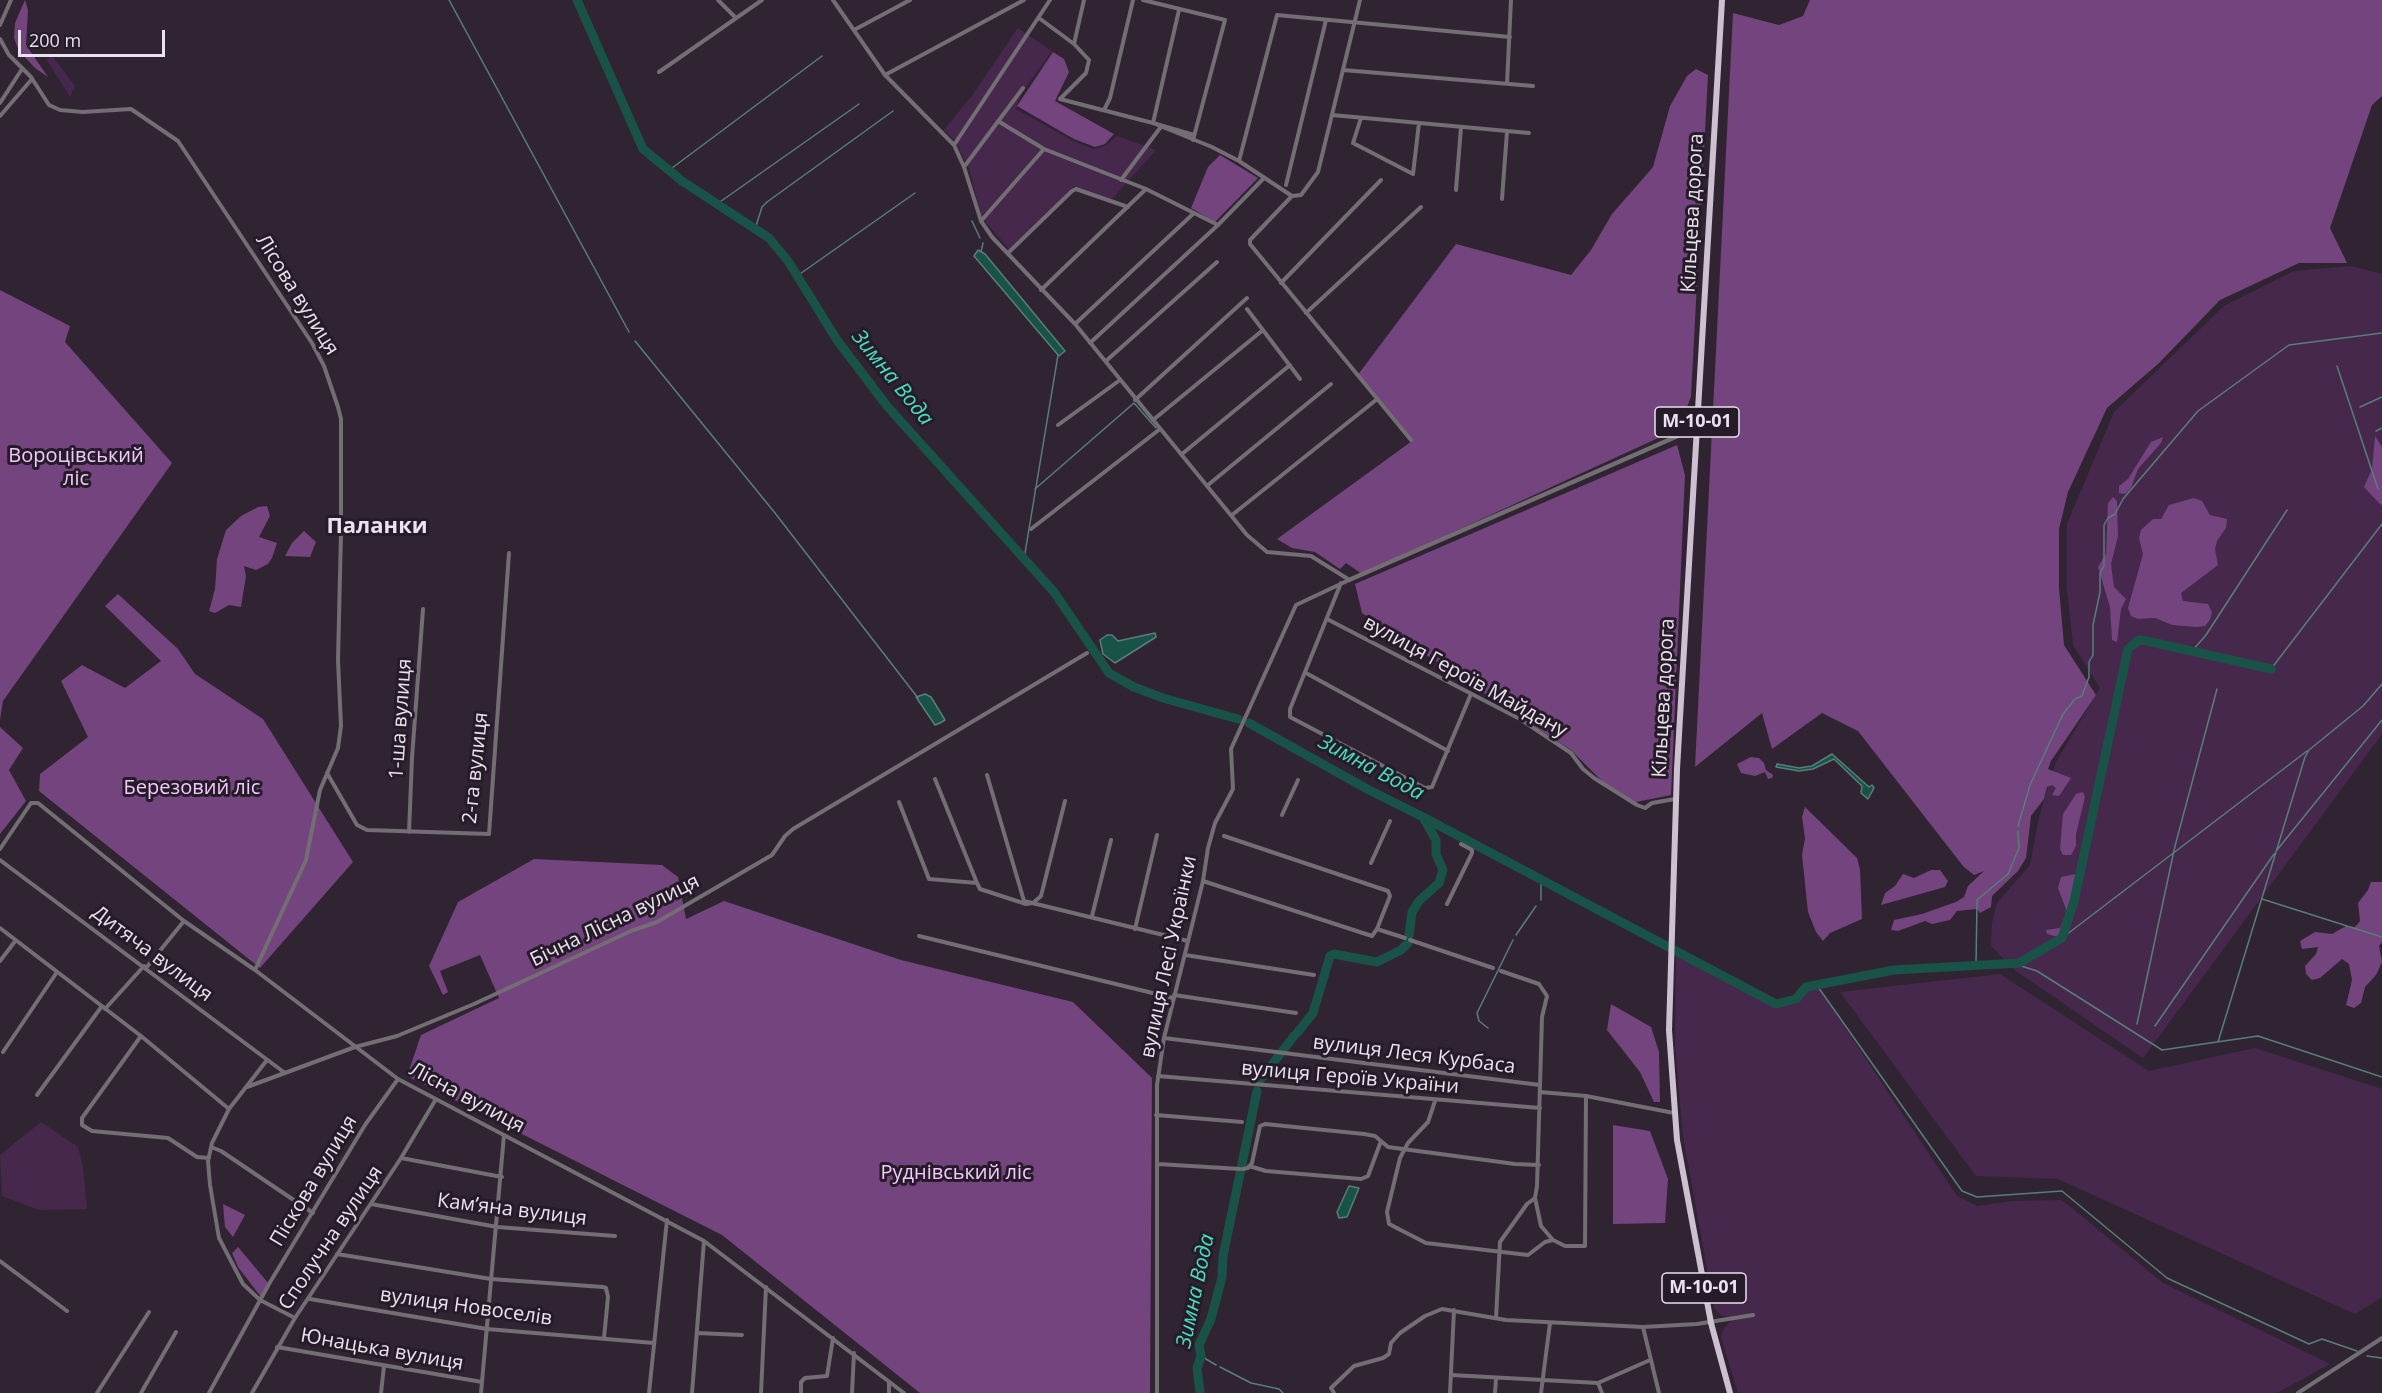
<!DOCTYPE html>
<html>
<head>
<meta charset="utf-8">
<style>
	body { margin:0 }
	#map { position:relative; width:2382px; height:1393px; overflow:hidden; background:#302432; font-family:"Open Sans",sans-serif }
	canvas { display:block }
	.scale { position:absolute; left:18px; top:30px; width:147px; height:27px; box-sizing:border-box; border:3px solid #eae2ec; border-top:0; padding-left:8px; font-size:18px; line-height:21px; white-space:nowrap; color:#eae2ec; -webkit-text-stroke:4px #261b28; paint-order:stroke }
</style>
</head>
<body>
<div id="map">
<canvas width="2382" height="1393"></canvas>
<div class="scale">200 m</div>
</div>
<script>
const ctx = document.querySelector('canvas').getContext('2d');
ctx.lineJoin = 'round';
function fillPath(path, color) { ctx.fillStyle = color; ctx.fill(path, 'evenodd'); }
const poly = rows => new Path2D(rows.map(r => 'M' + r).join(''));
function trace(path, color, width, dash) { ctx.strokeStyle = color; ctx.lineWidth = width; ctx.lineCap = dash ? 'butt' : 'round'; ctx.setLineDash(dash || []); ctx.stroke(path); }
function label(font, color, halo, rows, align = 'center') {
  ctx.font = font + ' "Open Sans",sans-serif'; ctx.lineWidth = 6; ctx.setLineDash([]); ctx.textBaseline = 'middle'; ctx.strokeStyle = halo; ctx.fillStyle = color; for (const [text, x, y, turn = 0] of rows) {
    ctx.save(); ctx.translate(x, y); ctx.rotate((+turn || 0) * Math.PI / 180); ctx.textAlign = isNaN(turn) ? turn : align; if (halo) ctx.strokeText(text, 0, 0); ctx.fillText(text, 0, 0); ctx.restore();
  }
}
fillPath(poly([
	[1018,28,1052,51,1020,95,1016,109,1073,141,1094,149,1105,146,1117,136,1156,150,1112,199,1074,186,1009,249,982,218,969,169,956,142,944,130,971,97],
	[52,56,75,86,70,97,47,60],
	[2351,266,2382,274,2382,734,2143,1058,2016,971,1991,946,1992,923,1997,903,2030,865,2039,817,2056,762,2100,688,2073,645,2067,589,2067,524,2114,412,2224,306,2294,271],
	[1676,955,1775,1006,1796,1002,1811,988,1818,987,1957,1196,1977,1206,2012,1201,2062,1200,2163,1283,2330,1364,2277,1393,1738,1393,1721,1337,1724,1328,1734,1318,1720,1315,1714,1307,1683,1136,1675,1045],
	[2000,974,2149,1071,2255,1048,2382,1089,2382,1297,2355,1314,2058,1179,1976,1176,1840,992],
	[41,1122,78,1147,83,1167,87,1209,39,1210,2,1196,0,1155]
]), '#47284d');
fillPath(poly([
	[25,0,28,10,26,45,48,77,35,68,19,51,14,38,15,23],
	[1810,0,2382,0,2382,96,2372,105,2330,228,2347,263,2299,263,2220,300,2158,364,2107,408,2068,492,2059,529,2059,588,2064,645,2096,695,2051,761,2048,769,2071,778,2059,796,2052,795,2056,788,2052,785,2047,787,2044,799,2031,816,2026,858,2018,871,1992,896,1991,907,1980,913,1977,909,1957,911,1950,920,1932,924,1925,921,1898,931,1891,930,1894,920,1922,914,1956,902,1964,897,1968,886,1984,871,1974,875,1963,866,1858,731,1822,713,1772,749,1762,713,1695,767,1733,13,1779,25,1803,16],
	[1053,52,1064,59,1069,72,1055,101,1114,134,1105,144,1095,147,1074,139,1017,106],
	[1696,69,1708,75,1691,396,1680,428,1362,574,1346,563,1340,569,1315,552,1292,548,1277,539,1412,441,1357,376,1456,244,1571,275,1591,250,1612,214,1653,167,1670,106,1687,76],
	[1220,155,1258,178,1215,222,1191,208,1208,167],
	[0,290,70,326,65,342,172,463,3,701,0,720],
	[2375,436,2382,447,2382,506,2364,487,2372,469],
	[2163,437,2161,443,2138,469,2131,488,2125,494,2119,493,2119,486,2128,479,2151,442],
	[1677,445,1685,475,1671,795,1631,803,1602,781,1571,750,1362,613,1355,584],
	[2113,497,2117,501,2118,536,2111,564,2114,587,2126,599,2121,609,2117,642,2112,640,2110,607,2098,567,2106,554,2108,503],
	[2194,498,2202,501,2210,515,2227,519,2226,528,2217,541,2215,549,2218,565,2181,593,2183,601,2208,604,2212,612,2210,620,2205,626,2197,627,2172,625,2155,618,2138,619,2131,616,2128,608,2143,554,2139,538,2141,530,2153,519,2161,519,2169,505],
	[267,506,270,516,259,537,277,543,272,558,268,564,256,570,244,566,246,576,241,607,229,605,215,613,209,611,215,589,217,559,226,530,241,516,258,507],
	[304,531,316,542,310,557,285,556,292,543],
	[118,594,178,649,195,674,263,719,353,862,260,968,39,791,40,774,88,737,61,681,82,665,125,688,161,661,105,606],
	[0,727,23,748,9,770,26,801,0,834],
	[1751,757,1759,758,1764,763,1766,770,1773,775,1772,778,1768,779,1765,772,1755,776,1741,773,1737,764],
	[2083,792,2085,797,2076,834,2076,846,2071,855,2063,855,2060,849,2063,814,2076,794],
	[1805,807,1857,858,1860,869,1862,919,1830,933,1823,941,1816,932,1808,912,1802,855,1805,838,1802,817],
	[534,859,662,865,678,877,686,919,724,901,901,960,1073,1002,1152,1078,1150,1393,920,1393,722,1235,407,1076,421,1035,499,998,480,955,440,971,448,992,443,995,429,966,458,902],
	[1931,870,1940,870,1948,881,1945,887,1881,905,1885,893,1895,886,1903,874,1914,878],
	[2076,874,2076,899,2066,933,2058,937,2047,934,2046,930,2060,928,2065,916,2066,909,2058,888,2061,877],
	[2371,882,2382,882,2382,942,2379,946,2382,962,2376,975,2365,987,2361,1003,2354,1008,2346,1005,2352,980,2349,964,2342,959,2320,978,2312,980,2306,974,2305,966,2316,954,2318,947,2302,949,2300,941,2315,932,2332,934,2346,926,2355,927,2360,921,2358,903,2368,890],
	[1611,1004,1651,1027,1659,1052,1660,1102,1654,1102,1640,1072,1607,1030],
	[1613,1125,1650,1131,1668,1179,1665,1223,1613,1224],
	[223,1204,245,1215,233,1237,225,1227],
	[238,1247,269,1284,261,1297,238,1267,232,1253]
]), '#73447d');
const water = poly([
	[978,250,985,254,1065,351,1059,356,974,256,978,250],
	[1155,633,1156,637,1115,663,1103,654,1100,640,1107,635,1112,635,1118,641,1155,633],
	[925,694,931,697,945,720,940,723,935,725,916,697,925,694],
	[1832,754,1869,787,1872,785,1874,788,1868,799,1861,793,1862,786,1834,759,1813,769,1799,771,1776,767,1777,764,1799,768,1812,766,1832,754],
	[1349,1186,1359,1188,1347,1217,1339,1218,1337,1212,1349,1186]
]);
fillPath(water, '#195347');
trace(water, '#587e78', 1.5);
trace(poly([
	[449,0,629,332],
	[668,171,822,56],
	[717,204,859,104],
	[972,221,980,238],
	[755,229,762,207,767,202,893,111],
	[981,252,983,243],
	[797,276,915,193],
	[635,341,775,513,918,698],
	[2337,366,2378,489],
	[2360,407,2382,397],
	[2376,431,2382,428],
	[1035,489,1134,403,1156,428],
	[1024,559,1058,355],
	[2193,650,2206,635,2287,510],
	[2271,669,2382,524],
	[2018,826,2030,785,2063,714,2075,699,2082,696,2089,677,2089,662,2093,655,2093,625,2100,592,2100,573,2104,566,2104,525,2108,518,2115,514,2123,499,2198,411,2289,345,2382,333],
	[2277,850,2382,720],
	[2262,899,2382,937],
	[1541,900,1541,880],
	[1516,935,1536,906],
	[2062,938,2307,751],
	[2015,964,2037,971,2162,1050,2258,1036,2382,1077],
	[1976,966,1977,900,2008,874,2019,848,2018,831],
	[1816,984,1962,1191,1977,1197,2062,1191,2167,1278,2309,1344,2322,1339,2357,1351],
	[2137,1024,2175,846,2217,689],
	[2155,1026,2274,854],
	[1488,1028,1479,1021,1477,1013,1513,940],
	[2218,1042,2305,757,2309,750,2363,706,2382,684],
	[1201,1356,1216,1365],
	[2367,1356,2382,1358],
	[1220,1367,1251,1383,1279,1389,1283,1393]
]), '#587e78', 1.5);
trace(poly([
	[577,0,643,149,682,181,769,238,788,261,837,340,887,406,1054,592,1109,673,1134,687,1163,698,1238,719],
	[1249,723,1369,790,1423,817,1436,840,1436,854,1443,870,1439,883,1419,901,1412,912,1408,943,1401,950,1377,962,1334,954,1330,956,1313,1013,1297,1033],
	[1423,817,1776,1004,1796,999,1806,987,1894,970,2019,963,2062,938,2074,901,2128,649,2139,640,2147,641,2271,669],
	[1260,1080,1294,1036],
	[1200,1393,1197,1368,1201,1356,1199,1345,1211,1319,1222,1277,1223,1256,1257,1091]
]), '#195347', 9);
trace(poly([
	[718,0,736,18],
	[833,0,885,75,954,145,964,167,981,221,992,237,1075,324,1247,535,1267,552,1311,556,1348,579],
	[1084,0,1074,44,1089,60,1086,73,1060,99,1153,123,1212,147,1239,161,1292,196,1301,195,1318,172,1360,0],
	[1143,0,1225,20,1193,140],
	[1179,10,1153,123,1194,135],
	[1039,18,1074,44],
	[0,25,11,0],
	[854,30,910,0],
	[0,39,9,55,31,77,49,105,60,110,83,112,131,109,178,141,312,343,324,366,338,407,341,419,341,533,338,660,341,726,338,748,320,790,306,860,255,970],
	[1343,70,1533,86],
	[659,72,762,0],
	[885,75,1024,0],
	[1507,84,1511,0],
	[0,103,22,69],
	[1104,110,1110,98,1133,0],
	[1332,115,1529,133],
	[0,116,32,79],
	[1361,118,1353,143,1413,174,1419,123],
	[998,121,1044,149,1146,189],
	[954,145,1050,0],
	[1239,161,1277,15,1510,37],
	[964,167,1023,88],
	[1121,180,1160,128],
	[1286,185,1326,20],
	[1456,190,1461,127],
	[1292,196,1250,240,1250,244,1411,440],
	[1502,199,1507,132],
	[981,221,1044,149],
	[1008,253,1072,191,1076,189,1128,207],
	[1281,283,1381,180],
	[1041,290,1146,189,1218,225],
	[1247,309,1300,379],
	[1306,313,1421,207],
	[1075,324,1194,213],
	[1090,343,1218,225,1264,178],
	[1106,361,1217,262],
	[1135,400,1247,298],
	[1153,420,1263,330],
	[1058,425,1120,380],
	[1182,454,1290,365],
	[1208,485,1331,384],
	[1232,515,1376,400],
	[1031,529,1160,429],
	[1341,583,1290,709,1290,717,1425,788,1432,787,1471,694],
	[1327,619,1520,719,1571,753,1583,769,1594,778,1637,805,1645,808,1652,803,1675,799],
	[1306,673,1448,751],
	[327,773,357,825,367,830,489,834,509,553],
	[987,775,1024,901],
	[935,779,977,883],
	[899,802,929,879,977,883,980,889,1026,904,1033,903,1041,896,1065,801],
	[1282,815,1298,780],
	[409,832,412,758,423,609],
	[0,849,31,803,38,803,184,921,255,970,398,1079,704,1241,904,1393],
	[0,860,285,1073],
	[1371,863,1390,821],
	[1203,881,1372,936,1377,929,1390,896,1388,891,1224,836],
	[1024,901,1188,941],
	[1447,904,1472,853,1472,850,1461,844],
	[1092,916,1111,840],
	[0,928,141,1036,229,1109],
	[1135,929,1157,835],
	[1377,929,1405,938],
	[919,936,1173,998],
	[1410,940,1493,968],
	[1185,955,1314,975],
	[0,961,16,940],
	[146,968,184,921],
	[1174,995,1296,1013],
	[105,1009,144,966],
	[141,1036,82,1118,82,1125,92,1131,168,1138,197,1157,209,1158],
	[1164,1038,1540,1085],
	[3,1052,57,972],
	[267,1060,229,1109,212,1143,208,1161,210,1185,219,1238,243,1284,260,1300,295,1318],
	[1158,1076,1540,1108],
	[247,1087,355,1047,397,1036,474,1004,631,931,657,922,772,855,785,836,793,829,1087,653],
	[1540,1092,1586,1096,1674,1113],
	[37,1095,102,1006],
	[1435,1101,1428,1122,1408,1143,1400,1158,1387,1212,1389,1224,1426,1243,1528,1255,1545,1242,1553,1240,1565,1246,1585,1246,1586,1096],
	[1156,1115,1242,1122],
	[211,1147,221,1151,313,1213],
	[401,1158,502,1177],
	[1158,1164,1240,1169],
	[1249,1166,1266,1171,1361,1179,1368,1176,1381,1141],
	[1243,1169,1248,1168,1252,1163,1260,1126,1265,1124,1364,1134,1375,1136,1388,1147,1515,1164,1539,1165],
	[1535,1198,1541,1226,1553,1240],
	[371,1204,497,1227,615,1236],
	[337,1254,491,1279,603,1287,606,1288,608,1297,604,1338],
	[0,1261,67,1311],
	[310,1299,487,1329,654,1343],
	[1496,1318,1500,1242,1527,1204,1535,1198,1537,1186,1542,1017,1547,996,1539,984,1501,971],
	[1643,1327,1659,1393],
	[697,1333,742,1335],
	[277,1347,482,1382],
	[1451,1375,1598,1383,1650,1360],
	[889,1382,889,1393],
	[1598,1383,1602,1393],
	[97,1393,149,1312],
	[141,1393,176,1332],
	[209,1393,269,1284,365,1125,398,1079],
	[252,1393,295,1318,401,1158,436,1099],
	[381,1393,384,1366],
	[481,1393,504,1135],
	[649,1393,667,1220],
	[692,1393,704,1241],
	[761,1393,766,1287],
	[801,1393,801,1382,805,1378,827,1376,833,1338],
	[852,1393,854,1353],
	[1157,1393,1157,1085,1164,1038,1203,881,1208,848,1215,823,1233,789,1231,749,1296,605,1349,580],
	[1334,1393,1331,1388,1354,1366,1383,1358,1389,1354,1391,1343,1400,1333,1425,1316,1442,1309,1506,1320,1643,1327,1697,1324,1753,1315],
	[1450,1393,1454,1310],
	[1495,1393,1496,1379],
	[1541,1393,1550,1323],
	[2298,1393,2382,1338]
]), '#736d74', 4);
trace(poly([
	[1349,580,1696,428]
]), '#736d74', 4.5);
trace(poly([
	[1722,0,1677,769,1669,1030,1677,1140,1711,1323,1730,1393]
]), '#cdc0d0', 6);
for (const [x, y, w] of [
	[1697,422,84],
	[1704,1288,84]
]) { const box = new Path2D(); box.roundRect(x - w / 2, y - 15, w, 30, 4.5); ctx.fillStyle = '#261b28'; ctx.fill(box); trace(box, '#eae2ec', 1.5); }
label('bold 18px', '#eae2ec', null, [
	["М-10-01",1697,422],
	["М-10-01",1704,1288]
]);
label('20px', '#eae2ec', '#261b28', [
	["Кільцева дорога",1693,213,-87],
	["Лісова вулиця",297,295,58],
	["вулиця Героїв Майдану",1465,677,29],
	["Кільцева дорога",1664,698,-87],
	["1-ша вулиця",401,719,-86],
	["2-га вулиця",476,768,-84],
	["Бічна Лісна вулиця",615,921,-26],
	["Дитяча вулиця",152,954,37],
	["вулиця Лесі Українки",1169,957,-78],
	["вулиця Леся Курбаса",1414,1055,7],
	["вулиця Героїв України",1350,1078,5],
	["Лісна вулиця",467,1098,28],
	["Піскова вулиця",314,1181,-59],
	["Камʼяна вулиця",512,1210,7],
	["Сполучна вулиця",331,1238,-56],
	["вулиця Новоселів",466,1307,8],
	["Юнацька вулиця",382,1350,10]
]);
label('20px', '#f3c9fb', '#261b28', [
	["Вороцівський",76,456],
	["ліс",76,479],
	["Березовий ліс",192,788],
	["Руднівський ліс",956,1173]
]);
label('italic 21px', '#46e0c1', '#261b28', [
	["Зимна Вода",892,378,51],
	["Зимна Вода",1371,768,28],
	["Зимна Вода",1196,1291,-78]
]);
label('bold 22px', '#eae2ec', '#261b28', [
	["Паланки",377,527]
]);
</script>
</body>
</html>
